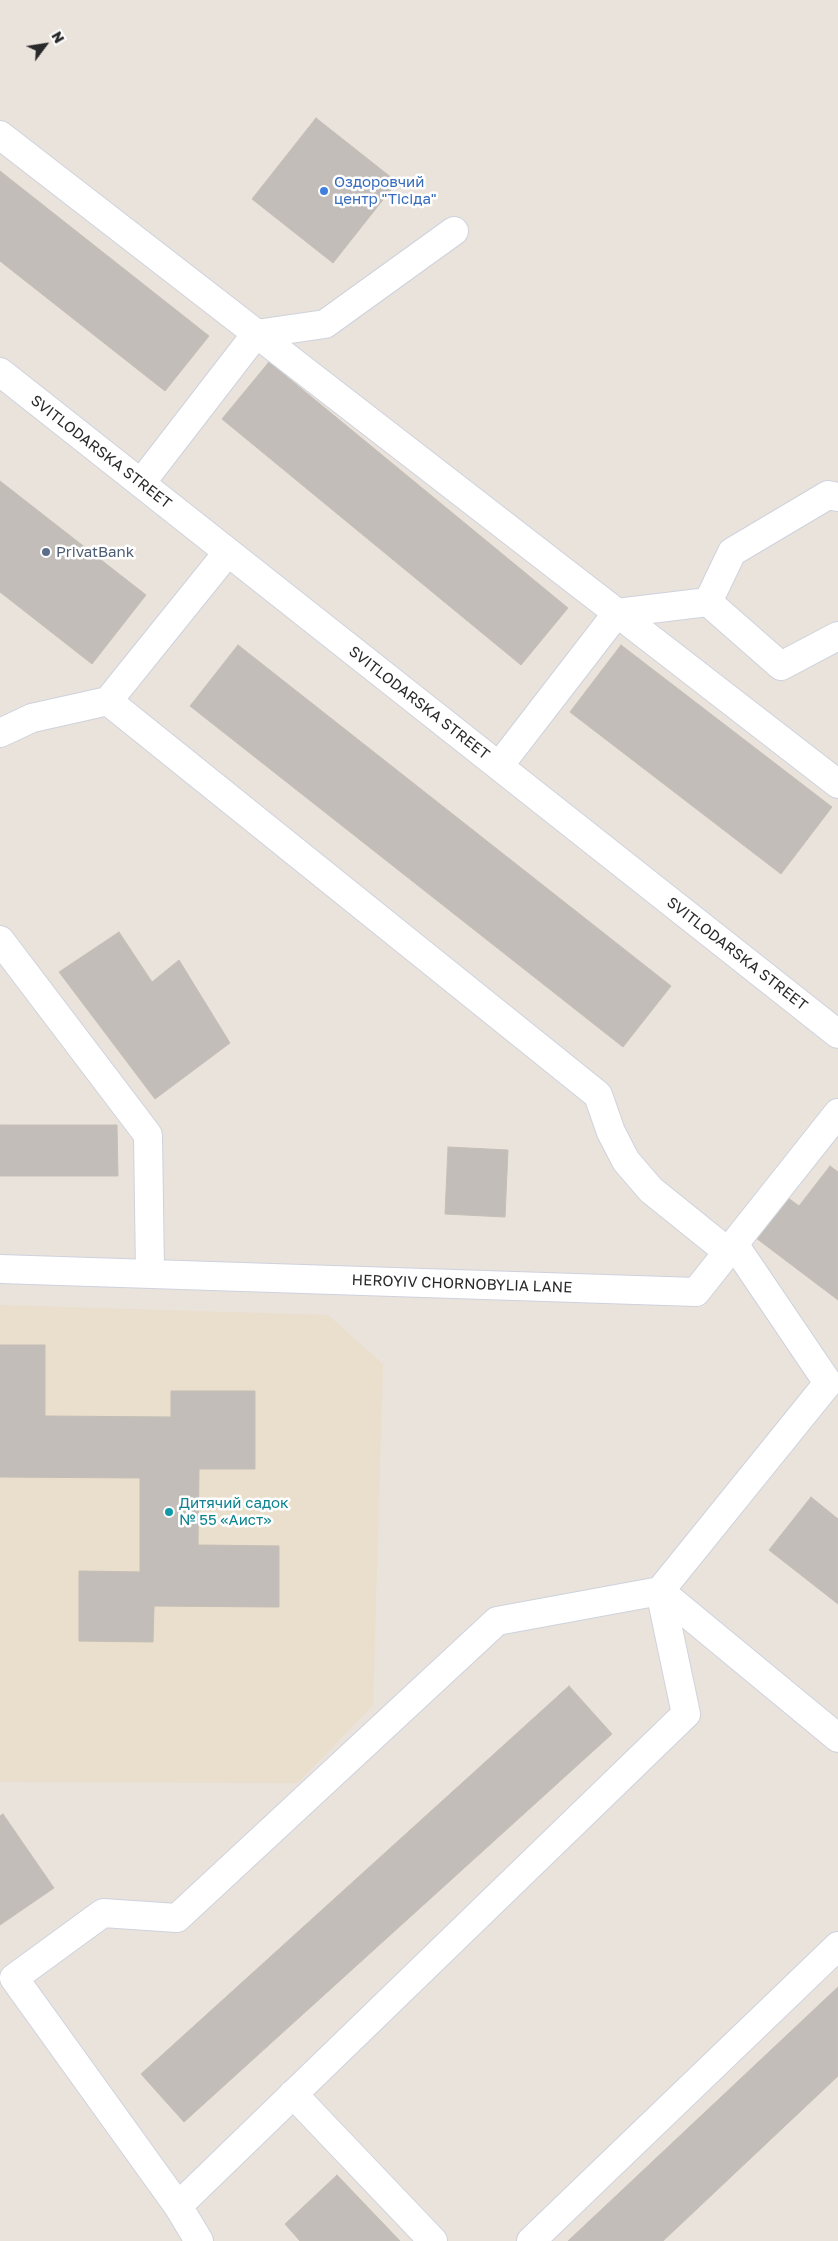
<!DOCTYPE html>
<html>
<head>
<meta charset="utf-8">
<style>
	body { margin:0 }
	#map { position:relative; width:838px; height:2241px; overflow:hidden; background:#eae3dc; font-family:"Golos Text",sans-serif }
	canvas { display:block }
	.north { position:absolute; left:20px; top:20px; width:50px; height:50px; -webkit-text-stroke:4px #fff; paint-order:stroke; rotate:59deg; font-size:14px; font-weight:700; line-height:20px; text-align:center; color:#292929 }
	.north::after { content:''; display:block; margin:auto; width:18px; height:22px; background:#292929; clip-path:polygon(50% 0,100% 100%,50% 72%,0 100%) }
</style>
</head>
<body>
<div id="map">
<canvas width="838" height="2241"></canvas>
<div class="north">N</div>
</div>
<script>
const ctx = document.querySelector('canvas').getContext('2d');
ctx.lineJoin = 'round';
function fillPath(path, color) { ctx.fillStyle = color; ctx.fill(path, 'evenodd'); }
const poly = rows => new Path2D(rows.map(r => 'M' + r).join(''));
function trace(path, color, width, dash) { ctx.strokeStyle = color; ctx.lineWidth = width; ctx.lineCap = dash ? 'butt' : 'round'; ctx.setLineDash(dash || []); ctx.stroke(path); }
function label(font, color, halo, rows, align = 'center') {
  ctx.font = font + ' "Golos Text",sans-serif'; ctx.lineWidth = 5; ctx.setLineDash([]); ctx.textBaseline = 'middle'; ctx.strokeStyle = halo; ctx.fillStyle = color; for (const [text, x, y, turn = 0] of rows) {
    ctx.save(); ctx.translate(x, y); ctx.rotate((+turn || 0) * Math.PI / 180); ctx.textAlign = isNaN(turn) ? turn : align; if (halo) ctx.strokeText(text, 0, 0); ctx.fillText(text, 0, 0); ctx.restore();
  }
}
fillPath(poly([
	[0,1305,328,1315,383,1364,373,1705,298,1783,0,1782]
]), '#eadecc');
const building = poly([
	[316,118,397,182,333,263,252,199,316,118],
	[0,171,209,336,165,391,0,261,0,171],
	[269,362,568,608,521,665,222,419,269,362],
	[0,481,146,595,92,664,0,592,0,481],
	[238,645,671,986,623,1047,190,706,238,645],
	[621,645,832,807,781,874,570,712,621,645],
	[119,932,152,982,179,960,230,1043,155,1099,59,972,119,932],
	[0,1125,117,1125,118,1176,0,1176,0,1125],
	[448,1147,508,1150,505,1217,445,1214,448,1147],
	[830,1166,838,1172,838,1300,756,1238,787,1197,799,1206,830,1166],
	[0,1345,45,1345,45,1416,171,1417,171,1391,255,1391,255,1469,199,1469,198,1545,279,1546,279,1607,154,1606,153,1642,79,1641,79,1571,140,1572,140,1478,0,1477,0,1345],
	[811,1497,838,1519,838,1604,769,1550,811,1497],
	[569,1686,612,1734,184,2122,141,2074,569,1686],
	[3,1814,54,1888,0,1925,0,1816,3,1814],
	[838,1987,838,2076,663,2241,568,2241,838,1987],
	[337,2175,400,2241,300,2241,285,2224,337,2175]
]);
fillPath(building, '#c2bdb8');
trace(building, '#c5beb6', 1);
const minor = poly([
	[0,135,838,784],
	[0,372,838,1034],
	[141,483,256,334,325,324,454,231],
	[708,602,732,552,828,495,838,497],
	[108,701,598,1095,611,1132,626,1161,651,1190,728,1252],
	[0,733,32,718,108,701,228,552],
	[499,766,617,613,708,602,781,666,838,636],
	[0,940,148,1135,150,1273],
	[734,1244,828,1383,660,1591,838,1738],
	[0,1269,696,1292,838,1113],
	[293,2094,433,2241],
	[178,2206,14,1978,103,1913,177,1918,497,1621,660,1591,686,1714,178,2206,199,2241],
	[531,2241,838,1946]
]);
trace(minor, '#ced2dd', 30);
trace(minor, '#fff', 28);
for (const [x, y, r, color] of [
	[324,191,5,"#3f7fe0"],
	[46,552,5,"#5c6f8a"],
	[169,1512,5,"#0f9aa8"]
]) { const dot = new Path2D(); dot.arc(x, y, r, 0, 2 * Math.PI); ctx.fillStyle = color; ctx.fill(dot); trace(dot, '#fff', 2); }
label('15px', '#366cbe', '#fff', [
	["Оздоровчий",334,182],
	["центр \"Тісіда\"",334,199]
], 'left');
label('15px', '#292929', '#fff', [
	["SVITLODARSKA STREET",101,452,38],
	["SVITLODARSKA STREET",419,703,38],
	["SVITLODARSKA STREET",737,954,38],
	["HEROYIV CHORNOBYLIA LANE",462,1284,2]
]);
label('15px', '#4e5e75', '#fff', [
	["PrivatBank",56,552]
], 'left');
label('15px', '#0d838f', '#fff', [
	["Дитячий садок",179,1503],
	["№ 55 «Аист»",179,1520]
], 'left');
</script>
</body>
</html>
